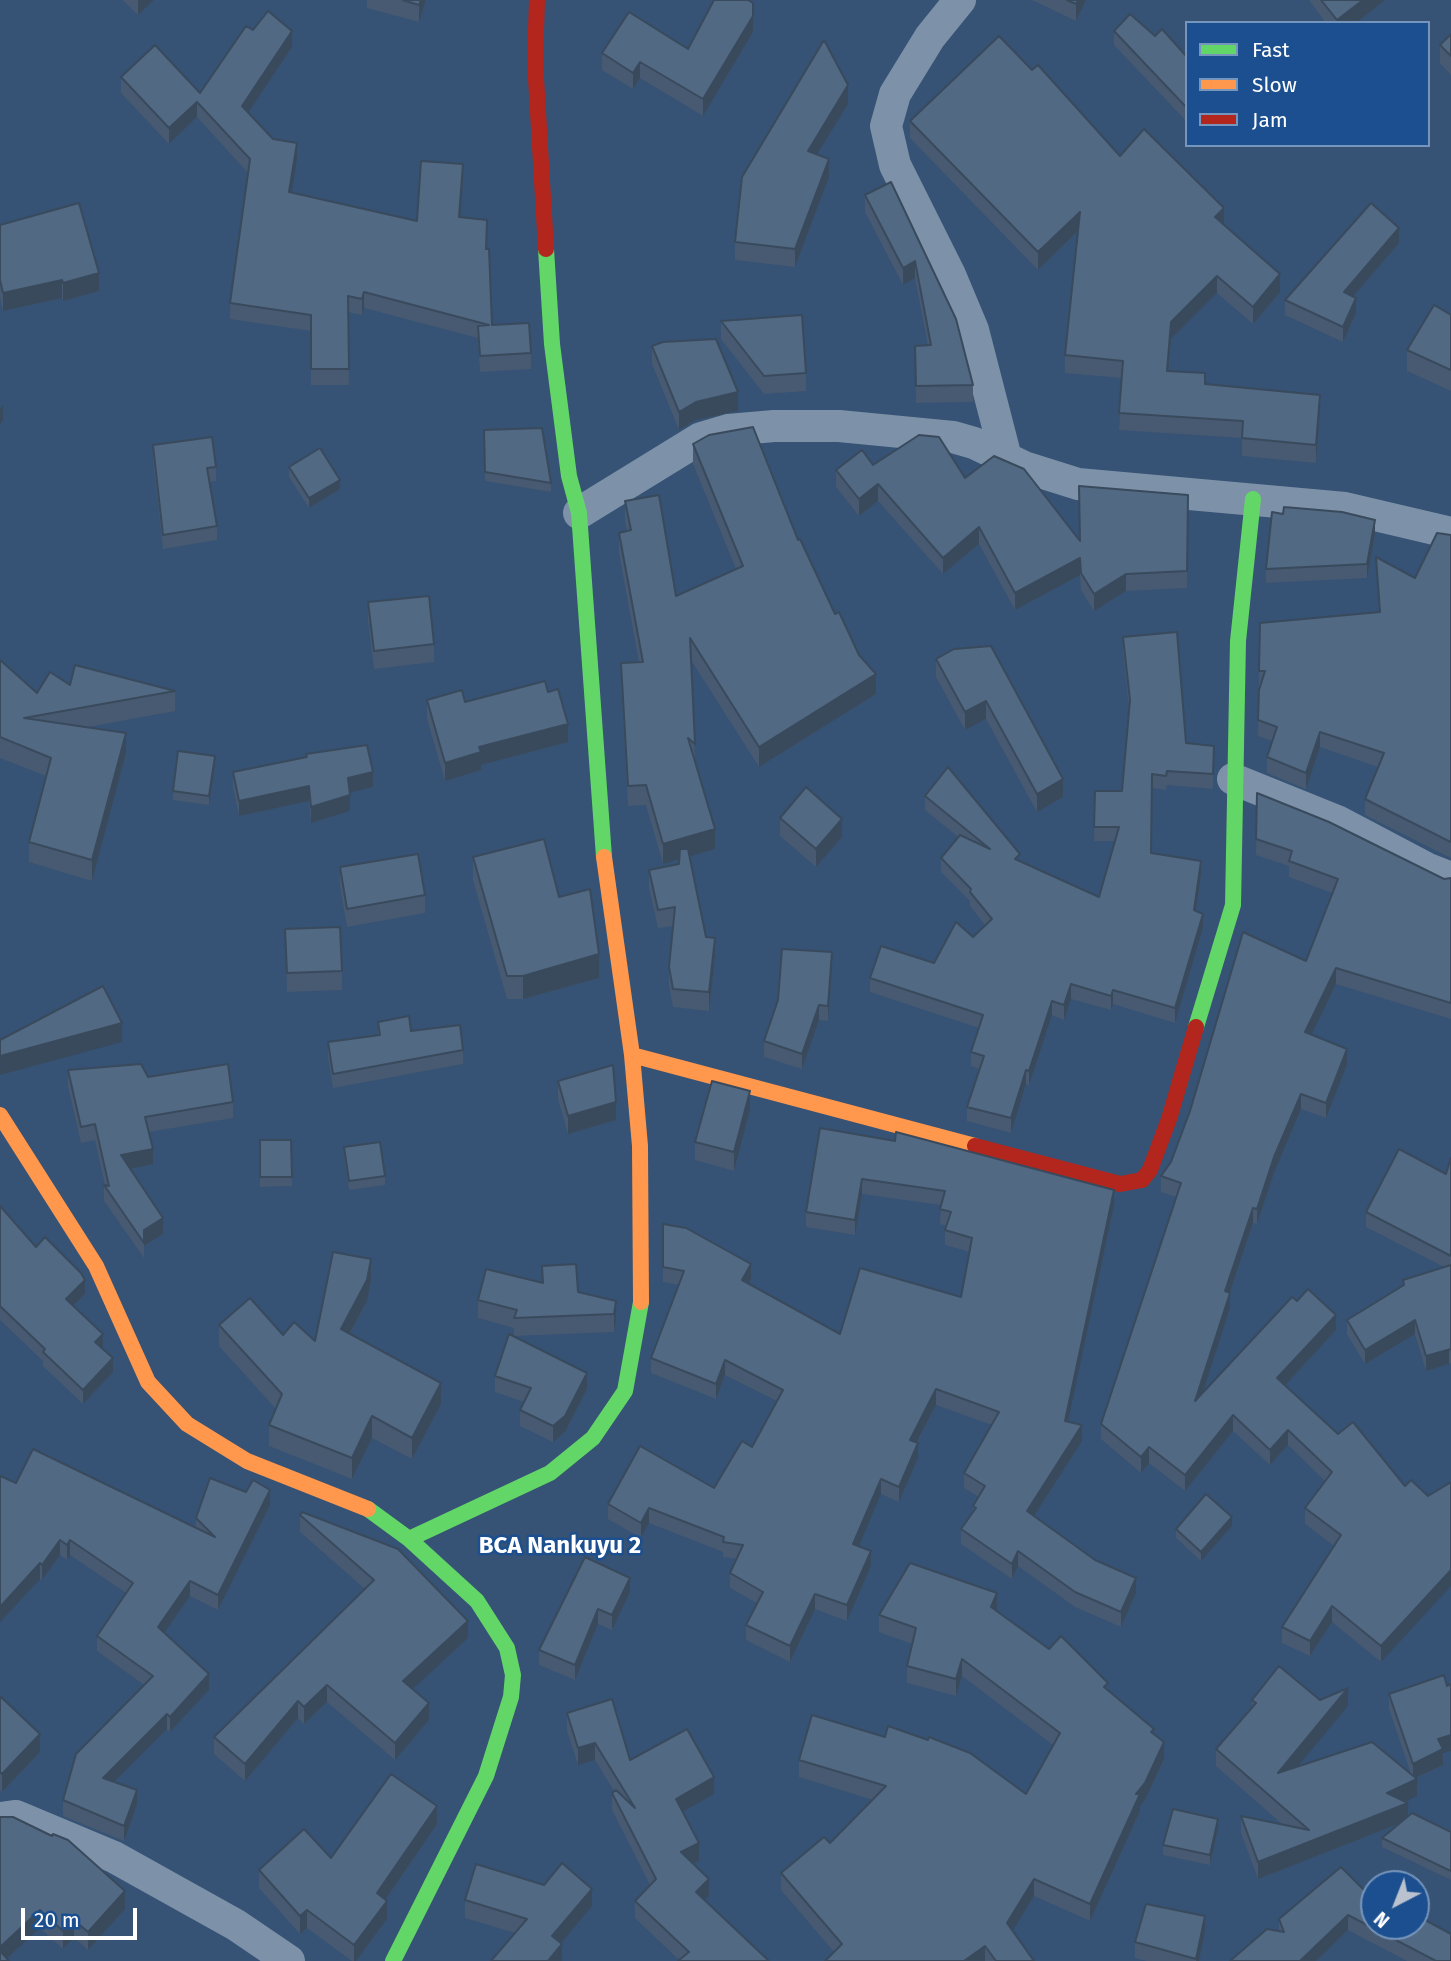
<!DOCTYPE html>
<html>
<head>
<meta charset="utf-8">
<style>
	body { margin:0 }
	#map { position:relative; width:1451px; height:1961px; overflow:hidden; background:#365274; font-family:"Fira Sans",sans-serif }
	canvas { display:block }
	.legend { position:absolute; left:1185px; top:21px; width:245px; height:126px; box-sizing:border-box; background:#1b4f8f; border:2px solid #7695bc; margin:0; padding:9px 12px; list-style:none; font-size:21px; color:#fff }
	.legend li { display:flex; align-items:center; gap:14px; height:35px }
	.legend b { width:35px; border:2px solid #7695bc }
	.north { position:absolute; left:1360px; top:1870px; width:70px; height:70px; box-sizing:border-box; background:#1b4f8f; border:2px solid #7695bc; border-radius:50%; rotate:222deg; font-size:19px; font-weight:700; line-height:28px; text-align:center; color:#fff }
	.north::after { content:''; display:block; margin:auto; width:24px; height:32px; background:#b9c2ce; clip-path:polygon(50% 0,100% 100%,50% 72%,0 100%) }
	.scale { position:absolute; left:21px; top:1908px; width:116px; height:32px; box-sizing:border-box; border:4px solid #fff; border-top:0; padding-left:9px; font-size:21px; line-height:24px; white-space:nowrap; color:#fff; -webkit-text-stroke:5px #1b4f8f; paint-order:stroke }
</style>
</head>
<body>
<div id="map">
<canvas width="1451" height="1961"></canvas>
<ul class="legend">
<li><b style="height:9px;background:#63d668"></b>Fast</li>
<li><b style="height:9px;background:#ff974d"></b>Slow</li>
<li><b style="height:9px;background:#b3261e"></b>Jam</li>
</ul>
<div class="north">N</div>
<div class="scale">20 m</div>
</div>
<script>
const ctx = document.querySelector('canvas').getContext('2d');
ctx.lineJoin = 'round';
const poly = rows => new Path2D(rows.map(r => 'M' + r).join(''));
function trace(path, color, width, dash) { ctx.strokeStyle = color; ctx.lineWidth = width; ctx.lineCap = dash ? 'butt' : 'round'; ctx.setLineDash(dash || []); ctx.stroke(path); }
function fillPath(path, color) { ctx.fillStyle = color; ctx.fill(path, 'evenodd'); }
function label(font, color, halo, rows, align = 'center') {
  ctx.font = font + ' "Fira Sans",sans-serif'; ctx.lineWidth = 5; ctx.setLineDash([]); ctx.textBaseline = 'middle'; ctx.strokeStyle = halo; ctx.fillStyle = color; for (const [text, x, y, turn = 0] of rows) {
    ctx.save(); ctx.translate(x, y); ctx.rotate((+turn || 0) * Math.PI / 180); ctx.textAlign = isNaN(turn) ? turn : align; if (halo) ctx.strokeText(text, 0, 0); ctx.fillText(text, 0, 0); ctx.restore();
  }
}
trace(poly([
	[960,0,930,37,895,94,886,126,895,165,950,275,973,330,1006,458],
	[579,513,701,438,728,430,774,426,839,426,953,437,974,443,1024,467,1078,484,1345,508,1451,533],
	[1233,779,1337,821,1426,868,1451,878],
	[0,1818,16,1816,114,1857,236,1925,289,1961]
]), '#7d92a8', 32);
trace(poly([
	[546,249,552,344,569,476,579,513,604,857],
	[1196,1027,1233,905,1238,641,1253,499],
	[368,1509,409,1539,477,1601,507,1648,513,1675,511,1697,486,1776,393,1961],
	[409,1539,550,1473,593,1438,625,1391,641,1302]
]), '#63d668', 16);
trace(poly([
	[604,857,632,1055,640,1146,641,1302],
	[632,1055,975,1146],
	[0,1115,96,1266,148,1382,187,1424,247,1461,368,1509]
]), '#ff974d', 16);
trace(poly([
	[537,0,535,61,546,249],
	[975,1146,1120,1184,1142,1180,1150,1170,1169,1119,1196,1027]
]), '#b3261e', 16);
fillPath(poly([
	[123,0,154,0,138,15],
	[367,0,426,0,419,22,367,8],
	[1032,0,1086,0,1076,21],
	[1309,0,1385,0,1356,23,1326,23],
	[253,30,292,47,248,112,273,139,297,159,291,193,417,221,463,180,460,218,487,235,486,249,492,325,531,353,531,369,480,372,478,338,364,308,362,315,348,312,349,385,311,385,311,331,230,319,230,303,248,173,197,117,169,144,121,93,121,77,200,93],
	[1114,31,1155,36,1187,57,1187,122,1114,45],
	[753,32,703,116,640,78,633,89,602,70,602,53,688,49],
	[1451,34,1451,75,1440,63,1440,45],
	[1032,70,1120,156,1224,225,1280,292,1253,324,1217,293,1171,339,1169,371,1205,384,1320,412,1316,463,1242,456,1242,438,1119,430,1122,378,1065,373,1065,355,1078,231,1038,270,910,138,910,121],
	[848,104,817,154,829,177,795,267,735,260,735,242],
	[891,182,973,385,973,402,916,403,915,346,928,345,915,278,903,285,865,212,865,195],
	[0,225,99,291,63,301,62,298,3,311,0,298],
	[1399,243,1353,296,1356,313,1343,342,1285,315,1285,300],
	[1451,315,1451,391,1407,371,1407,350],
	[721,321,806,373,806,391,764,394,721,339],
	[652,346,738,411,696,420,679,430,652,364],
	[484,430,551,483,551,492,485,481],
	[693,444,798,540,876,694,759,767,691,660,695,763,715,849,689,856,706,937,715,956,709,1011,673,1007,669,985,669,967,673,926,658,928,649,888,649,870,679,864,679,859,663,864,646,805,628,806,621,683,621,663,639,662,619,553,619,533,627,531,625,521,625,501,676,596,736,569,693,464],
	[153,445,216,467,216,481,210,482,217,526,217,540,163,549,153,459],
	[873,465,965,478,1080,541,1188,495,1187,588,1126,591,1094,611,1081,590,1080,575,1015,610,979,544,943,574,878,501,859,516,836,487,836,470],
	[289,467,340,489,309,508,289,477],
	[1283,514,1375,534,1367,578,1266,583,1266,569],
	[1451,535,1451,858,1365,815,1365,799,1378,767,1320,747,1306,789,1267,773,1267,757,1272,741,1258,736,1259,690,1260,686,1259,686,1259,671,1379,612,1376,557,1415,578],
	[368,602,434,644,434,662,374,669,368,620],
	[1123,637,1186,743,1214,746,1213,789,1167,785,1166,790,1152,788,1151,853,1201,875,1196,911,1203,928,1175,1023,1113,1004,1111,1010,1071,999,1064,1020,1052,1015,1029,1085,1026,1084,1011,1133,967,1121,967,1107,980,1069,971,1066,971,1052,979,1028,870,992,870,978,934,963,973,937,985,925,970,906,970,901,941,872,941,858,958,837,925,810,925,796,1020,862,1099,897,1115,841,1094,841,1095,791,1122,791,1129,707,1123,651],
	[954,649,1063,797,1037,812,986,719,965,730,936,677,936,659],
	[0,660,37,693,70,685,175,691,175,711,88,727,126,753,92,881,29,862,29,842,46,776,0,758],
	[548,692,568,742,481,765,481,770,445,781,427,719,427,700,465,702],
	[215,765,209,805,173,800,173,791],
	[233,772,373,787,350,792,350,811,311,823,309,801,239,816,233,787],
	[1257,793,1444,879,1451,878,1451,1019,1336,984,1311,1034,1347,1065,1326,1118,1301,1109,1274,1173,1257,1224,1253,1223,1230,1292,1230,1308,1203,1392,1336,1330,1285,1385,1338,1434,1405,1486,1381,1662,1332,1622,1310,1656,1282,1643,1282,1627,1334,1546,1305,1524,1305,1508,1325,1481,1288,1445,1270,1465,1233,1431,1185,1491,1149,1463,1141,1473,1101,1439,1101,1424,1176,1197,1161,1192,1161,1176,1306,961,1332,893,1289,877,1289,866,1256,855],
	[780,818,842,837,816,867,780,836],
	[473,857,559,897,599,978,523,999,507,999,473,880],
	[340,867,425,895,425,913,347,927,340,886],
	[285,929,342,971,342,990,287,992],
	[832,968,828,1021,819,1020,802,1069,764,1057,764,1041],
	[378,1022,411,1031,463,1050,463,1064,333,1088,328,1057,328,1042,378,1035],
	[68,1070,148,1077,233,1102,233,1118,149,1132,153,1164,130,1169,163,1234,144,1246,144,1258,104,1201,104,1185,105,1185,95,1140,81,1143,68,1086],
	[558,1081,616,1120,568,1134,558,1099],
	[750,1110,734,1171,695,1160,695,1142],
	[820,1128,1114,1205,1068,1421,1082,1441,1034,1516,1136,1593,1121,1627,1075,1607,1018,1566,1012,1579,961,1544,961,1529,973,1512,973,1506,979,1497,964,1488,964,1473,992,1425,936,1405,917,1443,918,1458,899,1502,881,1494,858,1546,871,1566,847,1621,815,1609,790,1662,746,1640,746,1625,757,1603,730,1588,730,1573,737,1559,723,1557,723,1552,649,1523,641,1538,608,1519,608,1504,714,1488,752,1447,777,1401,725,1375,716,1399,651,1373,651,1358,679,1285,663,1282,663,1224,751,1279,748,1284,840,1334,961,1297,970,1252,945,1245,945,1230,947,1226,940,1224,941,1205,862,1194,855,1235,806,1227,806,1212],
	[260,1140,291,1140,292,1186,260,1187],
	[344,1147,385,1176,385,1185,349,1190,344,1156],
	[1451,1158,1451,1363,1426,1371,1415,1334,1365,1364,1347,1334,1347,1320,1403,1286,1403,1280,1444,1267,1366,1227,1366,1212,1446,1174],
	[0,1206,36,1247,85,1294,73,1306,103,1348,113,1372,83,1404,43,1366,43,1361,0,1320],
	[542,1266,578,1292,616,1301,616,1320,614,1332,514,1336,514,1328,478,1318,478,1300,542,1283],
	[371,1280,367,1301,350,1334,441,1404,412,1459,372,1438,352,1479,269,1446,269,1425,276,1409,219,1346,219,1325,283,1335,315,1341],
	[495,1376,587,1389,565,1432,553,1442,520,1426,520,1410,524,1402,495,1392],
	[16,1483,196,1528,196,1518,270,1505,218,1610,190,1596,164,1633,209,1690,170,1732,167,1729,114,1782,137,1805,124,1841,63,1816,63,1800,144,1685,97,1651,97,1636,126,1593,70,1555,67,1560,60,1555,42,1580,40,1579],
	[300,1515,468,1638,412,1689,429,1720,395,1760,327,1702,304,1724,298,1718,245,1781,214,1754,214,1737,365,1589,300,1532],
	[1232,1526,1201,1561,1176,1538,1176,1529],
	[585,1557,630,1592,612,1630,598,1624,575,1680,539,1665,539,1650],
	[997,1610,997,1612,1108,1690,1154,1734,1164,1759,1145,1800,1140,1806,1140,1811,1090,1921,1034,1896,1012,1931,1035,1961,825,1961,834,1952,781,1890,781,1873,830,1843,873,1800,799,1777,799,1760,1026,1794,1053,1745,962,1676,956,1696,907,1683,907,1666,912,1644,879,1632,879,1615],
	[1447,1686,1443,1765,1416,1778,1417,1796,1405,1801,1408,1816,1451,1832,1451,1880,1382,1847,1382,1838,1400,1823,1258,1879,1241,1833,1241,1816,1283,1825,1216,1766,1216,1749,1252,1708,1252,1700,1320,1700,1348,1706,1297,1766,1411,1774,1389,1709,1389,1694],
	[0,1696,40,1752,2,1792,0,1790],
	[567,1713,630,1760,714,1794,683,1812,699,1861,693,1864,709,1896,705,1900,769,1961,679,1960,635,1918,635,1901,650,1885,612,1810,612,1793,614,1791,595,1760,578,1765,567,1731],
	[0,1817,125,1909,88,1950,74,1937,63,1949,40,1928,7,1958,0,1961],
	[437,1824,386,1899,387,1919,356,1961,352,1961,307,1928,300,1934,259,1888,259,1870,331,1858],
	[1218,1828,1210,1865,1163,1855,1163,1845],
	[1341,1867,1374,1926,1451,1961,1407,1961,1348,1930,1316,1961,1279,1931,1279,1919],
	[465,1900,592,1906,561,1943,562,1961,515,1933,465,1918],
	[1205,1931,1199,1961,1147,1961,1135,1958,1135,1942]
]), '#475a72');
fillPath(poly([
	[138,0,154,0,138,15],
	[421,0,426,0,419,22,419,5],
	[1078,0,1086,0,1076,21,1076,4],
	[1363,0,1385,0,1356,23,1337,23,1337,20],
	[753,16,753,32,703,116,703,99],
	[292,31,292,47,242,122,242,106],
	[640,62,640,78,633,89,633,73],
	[848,85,848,104,808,169,808,151],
	[197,102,197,117,169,144,169,128],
	[297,143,297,159,289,208,289,192],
	[829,159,829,177,795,267,795,249],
	[463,164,463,180,459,233,459,217],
	[1224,208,1224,226,1215,217],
	[1080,212,1080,229,1038,270,1038,252],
	[1399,228,1399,243,1344,307,1344,292],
	[915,261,915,278,903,285,903,268],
	[99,273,99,291,63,301,63,283],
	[1280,274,1280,292,1253,324,1253,307],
	[1217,276,1217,293,1171,339,1167,388,1167,371,1171,322],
	[62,280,62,298,3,311,3,293],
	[364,292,364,308,362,315,362,299],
	[1356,298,1356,313,1343,342,1343,327],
	[738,392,738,411,696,420,679,430,679,412,696,402],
	[1320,395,1320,412,1316,463,1316,445],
	[3,405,3,420,0,425,0,410],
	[340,480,340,489,309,508,309,498],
	[878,484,878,501,859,516,859,499],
	[1375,520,1375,534,1367,578,1367,564],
	[979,527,979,544,943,574,943,558],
	[1080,558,1080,575,1015,610,1015,593],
	[1126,574,1126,591,1094,611,1094,594],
	[876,674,876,694,759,767,759,747],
	[986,701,986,719,965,730,965,712],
	[568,724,568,742,481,765,481,770,445,781,445,763,479,747],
	[1320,732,1320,747,1306,789,1306,773],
	[126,733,126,753,92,881,92,860],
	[215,756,215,765,209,805,209,796],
	[373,772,373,787,348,793,348,778],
	[1063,779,1063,797,1037,812,1037,794],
	[309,786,309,801,239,816,239,801],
	[350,795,350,811,311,823,311,807],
	[842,819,842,837,816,867,816,849],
	[715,829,715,849,663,864,663,844],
	[1201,861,1201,875,1194,924,1194,910],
	[1203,914,1203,928,1175,1023,1175,1008],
	[715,938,715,956,709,1011,709,992],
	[832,952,832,968,828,1021,828,1006],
	[599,954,599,978,523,999,523,976],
	[1336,968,1336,984,1305,1048,1305,1032],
	[1071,984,1071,999,1064,1020,1064,1005],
	[1113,990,1113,1004,1111,1010,1111,996],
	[1052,1001,1052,1015,1029,1085,1029,1071],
	[819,1005,819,1020,802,1069,802,1054],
	[122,1023,122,1042,0,1075,0,1056],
	[1347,1049,1347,1065,1326,1118,1326,1103],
	[1026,1070,1026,1084,1011,1133,1011,1118],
	[750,1091,750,1110,734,1171,734,1152],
	[1301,1094,1301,1109,1274,1173,1257,1224,1257,1209,1274,1157],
	[616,1102,616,1120,568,1134,568,1116],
	[153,1149,153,1164,121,1171,121,1155],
	[862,1179,862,1194,855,1235,855,1220],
	[1114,1190,1114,1205,1065,1436,1065,1421],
	[1253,1208,1253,1223,1225,1307,1225,1291],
	[163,1218,163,1234,144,1246,144,1258,144,1230],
	[371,1259,371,1280,367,1301,341,1350,341,1329],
	[751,1264,751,1279,742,1296,742,1280],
	[85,1280,85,1294,66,1313,66,1299],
	[1230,1293,1230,1308,1195,1417,1195,1401],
	[616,1301,616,1320,614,1332,614,1314],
	[1336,1315,1336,1330,1277,1394,1277,1378],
	[1415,1320,1415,1334,1365,1364,1365,1350],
	[103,1334,103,1348,95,1355,95,1342],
	[1449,1349,1449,1364,1426,1371,1426,1356],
	[113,1358,113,1372,83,1404,83,1390],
	[725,1360,725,1375,716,1399,716,1384],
	[587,1373,587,1389,565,1432,553,1442,553,1426],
	[441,1383,441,1404,412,1459,412,1438],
	[936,1389,936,1405,910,1455,910,1440],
	[1233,1415,1233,1431,1185,1491,1185,1475],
	[372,1416,372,1438,352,1479,352,1458],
	[1082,1425,1082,1441,1027,1527,1027,1511],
	[1288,1430,1288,1445,1270,1465,1270,1450],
	[918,1443,918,1458,899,1502,899,1487],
	[1149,1447,1149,1463,1141,1473,1141,1457],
	[881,1479,881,1494,853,1560,853,1544],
	[270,1490,270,1505,218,1610,218,1595],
	[649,1508,649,1523,641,1538,641,1523],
	[1232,1517,1232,1526,1201,1561,1201,1552],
	[60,1540,60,1555,42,1580,42,1565],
	[70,1540,70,1555,67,1560,67,1545],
	[871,1551,871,1566,847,1621,847,1605],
	[1018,1551,1018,1566,1012,1579,1012,1564],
	[40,1563,40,1579,0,1622,0,1607],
	[1451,1570,1451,1586,1381,1662,1381,1646],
	[630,1578,630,1592,612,1630,612,1615],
	[1136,1578,1136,1593,1121,1627,1121,1612],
	[190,1581,190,1596,158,1642,158,1627],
	[997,1593,997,1610,991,1624,991,1607],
	[815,1594,815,1609,790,1662,790,1646],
	[1332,1606,1332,1622,1310,1656,1310,1641],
	[598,1609,598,1624,575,1680,575,1665],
	[468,1621,468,1638,403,1698,403,1681],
	[962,1659,962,1676,956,1696,956,1679],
	[209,1674,209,1690,170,1732,170,1717],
	[327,1685,327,1702,304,1724,304,1707],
	[1348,1688,1348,1706,1278,1790,1278,1773],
	[298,1701,298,1718,245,1781,245,1764],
	[429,1703,429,1720,395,1760,395,1743],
	[167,1714,167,1729,103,1793,103,1778],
	[40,1734,40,1752,2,1792,2,1774],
	[1451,1735,1451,1751,1443,1753,1443,1765,1413,1779,1413,1764,1438,1739],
	[1164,1742,1164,1759,1145,1800,1140,1806,1140,1811,1090,1921,1090,1904,1136,1794],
	[595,1743,595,1760,578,1765,578,1748],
	[714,1777,714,1794,676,1816,676,1799],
	[1417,1779,1417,1796,1387,1810,1387,1793],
	[137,1790,137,1805,124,1841,124,1826],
	[1408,1803,1408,1820,1258,1879,1258,1862],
	[437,1806,437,1824,377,1912,377,1893],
	[1218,1819,1218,1828,1210,1865,1210,1855],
	[699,1843,699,1861,681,1870,681,1852],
	[709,1879,709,1896,696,1909,696,1892],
	[1034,1879,1034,1896,1007,1940,1007,1923],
	[592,1889,592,1906,552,1954,552,1936],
	[125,1891,125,1909,88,1950,88,1932],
	[387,1901,387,1919,356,1961,354,1961,354,1945],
	[40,1910,40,1928,4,1961,0,1961,0,1947],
	[307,1910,307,1928,300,1934,300,1916],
	[1348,1915,1348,1930,1316,1961,1300,1961],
	[1205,1916,1205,1931,1199,1961,1196,1961],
	[74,1920,74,1937,63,1949,63,1931],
	[562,1944,562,1961,548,1961],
	[985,1946,985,1961,964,1961]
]), '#394a5c');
const building = poly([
	[403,0,421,0,419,5,403,0],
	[714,0,748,0,753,3,753,16,703,99,640,62,633,73,602,53,629,12,688,49,714,0],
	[1067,0,1078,0,1076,4,1067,0],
	[1321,0,1363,0,1337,20,1321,0],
	[268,11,292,31,242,106,273,139,297,143,289,192,417,221,421,161,463,164,459,217,487,220,486,249,489,249,492,325,529,323,531,353,480,356,478,326,489,325,364,292,362,299,348,296,349,369,311,369,311,315,230,303,250,159,197,102,169,128,121,77,155,45,200,93,246,26,253,30,268,11],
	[1130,14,1155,36,1162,29,1187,57,1187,108,1114,31,1130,14],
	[1451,34,1451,56,1440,45,1451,34],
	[999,36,1032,70,1038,65,1120,156,1144,129,1224,208,1215,217,1280,274,1253,307,1217,276,1171,322,1167,371,1205,373,1205,384,1320,395,1316,445,1242,438,1243,421,1119,413,1123,361,1065,355,1080,212,1038,252,910,121,999,36],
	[824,40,848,85,808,151,829,159,795,249,735,242,742,177,824,40],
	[891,182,956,319,973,385,916,386,915,346,931,345,915,261,903,268,865,195,891,182],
	[79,203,99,273,63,283,62,280,3,293,0,280,0,225,79,203],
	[1371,203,1399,228,1344,292,1356,298,1343,327,1285,300,1371,203],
	[1434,305,1451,315,1451,370,1407,350,1434,305],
	[802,315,806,373,764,376,721,321,802,315],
	[716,339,738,392,696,402,679,412,652,346,663,342,716,339],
	[753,427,798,540,800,539,835,614,839,612,859,655,876,674,759,747,690,638,695,744,688,738,715,829,663,844,646,785,628,786,621,663,643,662,619,533,631,530,625,501,659,495,676,596,743,566,693,444,709,435,753,427],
	[542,428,551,483,485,472,484,430,542,428],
	[919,435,939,437,965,478,994,456,1024,469,1080,541,1079,486,1188,495,1187,571,1126,574,1094,594,1081,573,1080,558,1015,593,979,527,943,558,878,484,859,499,836,470,862,450,873,465,919,435],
	[212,437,216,467,207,468,217,526,163,535,153,445,212,437],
	[320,448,340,480,309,498,289,467,320,448],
	[1284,507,1342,512,1375,520,1367,564,1266,569,1272,512,1283,514,1284,507],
	[1437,533,1451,535,1451,842,1365,799,1384,753,1320,732,1306,773,1267,757,1277,727,1258,720,1259,690,1265,671,1259,671,1260,623,1380,612,1376,557,1415,578,1437,533],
	[429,596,434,644,374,651,368,602,429,596],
	[1177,632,1186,743,1214,746,1213,774,1167,771,1166,776,1152,774,1151,853,1201,861,1194,910,1203,914,1175,1008,1113,990,1111,996,1071,984,1064,1005,1052,1001,1029,1071,1026,1070,1011,1118,967,1107,984,1056,971,1052,983,1015,870,978,881,946,934,963,956,922,973,937,992,919,970,892,971,889,941,858,960,835,990,849,925,796,948,767,1020,854,1015,859,1099,897,1119,827,1094,827,1095,791,1122,791,1130,700,1123,637,1177,632],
	[991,646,1063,779,1037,794,986,701,965,712,936,659,954,649,991,646],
	[0,660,37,693,50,672,70,685,75,665,175,691,24,718,126,733,92,860,29,842,51,758,0,737,0,660],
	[545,681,548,692,558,689,568,724,479,747,481,752,445,763,427,700,462,690,465,702,545,681],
	[367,745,373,772,348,778,350,795,311,807,309,786,239,801,233,772,307,757,306,754,367,745],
	[178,751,215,756,209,796,173,791,178,751],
	[806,787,842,819,816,849,780,818,806,787],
	[1257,793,1329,822,1444,879,1451,878,1451,1003,1336,968,1305,1032,1347,1049,1326,1103,1301,1094,1274,1157,1257,1209,1253,1208,1225,1291,1230,1293,1195,1401,1292,1297,1297,1301,1308,1289,1336,1315,1277,1378,1338,1434,1353,1422,1405,1486,1411,1480,1428,1496,1451,1482,1451,1570,1381,1646,1332,1606,1310,1641,1282,1627,1341,1535,1305,1508,1332,1472,1288,1430,1270,1450,1233,1415,1185,1475,1149,1447,1141,1457,1101,1424,1181,1183,1161,1176,1171,1162,1190,1111,1243,932,1306,961,1338,879,1289,861,1292,851,1256,839,1257,793],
	[544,839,559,897,590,889,599,954,523,976,507,976,473,857,544,839],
	[680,849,688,849,706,937,715,938,709,992,673,989,669,967,675,907,658,910,649,870,679,864,680,849],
	[418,854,425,895,347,909,340,867,418,854],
	[340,927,342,971,287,973,285,929,340,927],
	[782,949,832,952,828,1006,819,1005,802,1054,764,1041,778,1000,782,949],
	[103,986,122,1023,0,1056,0,1040,103,986],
	[409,1016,411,1031,460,1025,463,1050,333,1074,328,1042,380,1035,378,1022,409,1016],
	[141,1064,148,1077,228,1064,233,1102,145,1117,153,1149,121,1155,163,1218,144,1230,144,1243,104,1185,109,1186,95,1124,81,1127,68,1070,141,1064],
	[613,1065,616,1102,568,1116,558,1081,613,1065],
	[712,1081,750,1091,734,1152,695,1142,712,1081],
	[820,1128,895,1141,896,1132,1114,1190,1065,1421,1082,1425,1027,1511,1095,1560,1136,1578,1121,1612,1075,1592,1018,1551,1012,1564,961,1529,976,1508,973,1506,985,1486,964,1473,999,1412,936,1389,910,1440,918,1443,899,1487,881,1479,853,1544,871,1551,847,1605,815,1594,790,1646,746,1625,763,1592,730,1573,743,1545,723,1542,724,1537,649,1508,641,1523,608,1504,640,1446,714,1488,742,1441,752,1447,783,1390,725,1360,716,1384,651,1358,684,1271,663,1267,663,1224,686,1228,751,1264,742,1280,840,1334,860,1268,961,1297,972,1238,945,1230,951,1212,940,1209,945,1191,862,1179,855,1220,806,1212,820,1128],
	[260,1140,291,1140,292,1177,260,1177,260,1140],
	[380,1142,385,1176,349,1181,344,1147,380,1142],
	[1399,1149,1446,1174,1451,1158,1451,1256,1366,1212,1399,1149],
	[0,1206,36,1247,45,1237,81,1273,85,1280,66,1299,103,1334,95,1342,113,1358,83,1390,43,1352,45,1349,0,1306,0,1206],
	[333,1252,371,1259,367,1280,341,1329,441,1383,412,1438,372,1416,352,1458,269,1425,282,1394,219,1325,250,1298,283,1335,294,1322,315,1341,333,1252],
	[576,1264,578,1292,616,1301,614,1314,514,1318,517,1310,478,1300,486,1269,543,1283,542,1266,576,1264],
	[1451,1265,1451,1349,1426,1356,1415,1320,1365,1350,1347,1320,1404,1285,1403,1280,1451,1265],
	[509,1334,587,1373,565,1416,553,1426,520,1410,531,1388,495,1376,509,1334],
	[33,1449,215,1537,196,1518,210,1478,246,1492,253,1480,270,1490,218,1595,190,1581,158,1627,209,1674,170,1717,167,1714,103,1778,137,1790,124,1826,63,1800,76,1754,153,1676,97,1636,133,1583,70,1540,67,1545,60,1540,42,1565,40,1563,0,1607,0,1476,16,1483,33,1449],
	[1206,1494,1232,1517,1201,1552,1176,1529,1206,1494],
	[302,1512,398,1549,468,1621,403,1681,429,1703,395,1743,327,1685,304,1707,298,1701,245,1764,214,1737,374,1580,300,1515,302,1512],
	[585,1557,630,1578,612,1615,598,1609,575,1665,539,1650,585,1557],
	[910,1563,997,1593,991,1607,1049,1649,1061,1636,1108,1683,1104,1687,1154,1729,1151,1732,1164,1742,1145,1783,1136,1794,1140,1794,1090,1904,1034,1879,1007,1923,1034,1961,996,1961,985,1946,964,1961,825,1961,842,1944,781,1873,824,1837,830,1843,886,1786,799,1760,812,1715,885,1737,888,1726,928,1740,929,1737,970,1753,1026,1794,1060,1733,962,1659,956,1679,907,1666,916,1628,879,1615,910,1563],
	[1279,1666,1320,1700,1348,1688,1278,1773,1372,1742,1417,1779,1387,1793,1408,1803,1258,1862,1241,1816,1309,1830,1216,1749,1256,1703,1252,1700,1279,1666],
	[1444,1675,1447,1686,1451,1684,1451,1735,1438,1739,1443,1749,1413,1764,1389,1694,1444,1675],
	[0,1696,40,1734,2,1774,0,1772,0,1696],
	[612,1699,630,1760,687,1729,714,1777,676,1799,699,1843,681,1852,709,1879,696,1892,769,1961,678,1961,689,1952,635,1901,656,1879,612,1793,616,1790,635,1808,595,1743,578,1748,567,1713,612,1699],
	[391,1774,437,1806,377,1893,387,1901,354,1945,307,1910,300,1916,259,1870,304,1829,331,1858,391,1774],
	[1173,1809,1218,1819,1210,1855,1163,1845,1173,1809],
	[1412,1813,1451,1832,1451,1871,1382,1838,1412,1813],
	[0,1817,13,1817,52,1836,53,1834,68,1840,125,1891,88,1932,74,1920,63,1931,40,1910,0,1947,0,1817],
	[562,1863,592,1889,552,1936,562,1944,548,1961,491,1961,527,1919,465,1900,476,1864,544,1885,562,1863],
	[1341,1867,1374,1900,1374,1926,1416,1926,1416,1915,1451,1934,1451,1961,1436,1961,1348,1915,1300,1961,1230,1961,1267,1929,1284,1932,1279,1919,1341,1867],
	[1146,1904,1205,1916,1196,1959,1135,1942,1146,1904],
	[0,1951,9,1961,0,1961,0,1951]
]);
fillPath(building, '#526984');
trace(building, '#394a5c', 2);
label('bold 24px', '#fff', '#1b4f8f', [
	["BCA Nankuyu 2",560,1546]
]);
</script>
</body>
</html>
